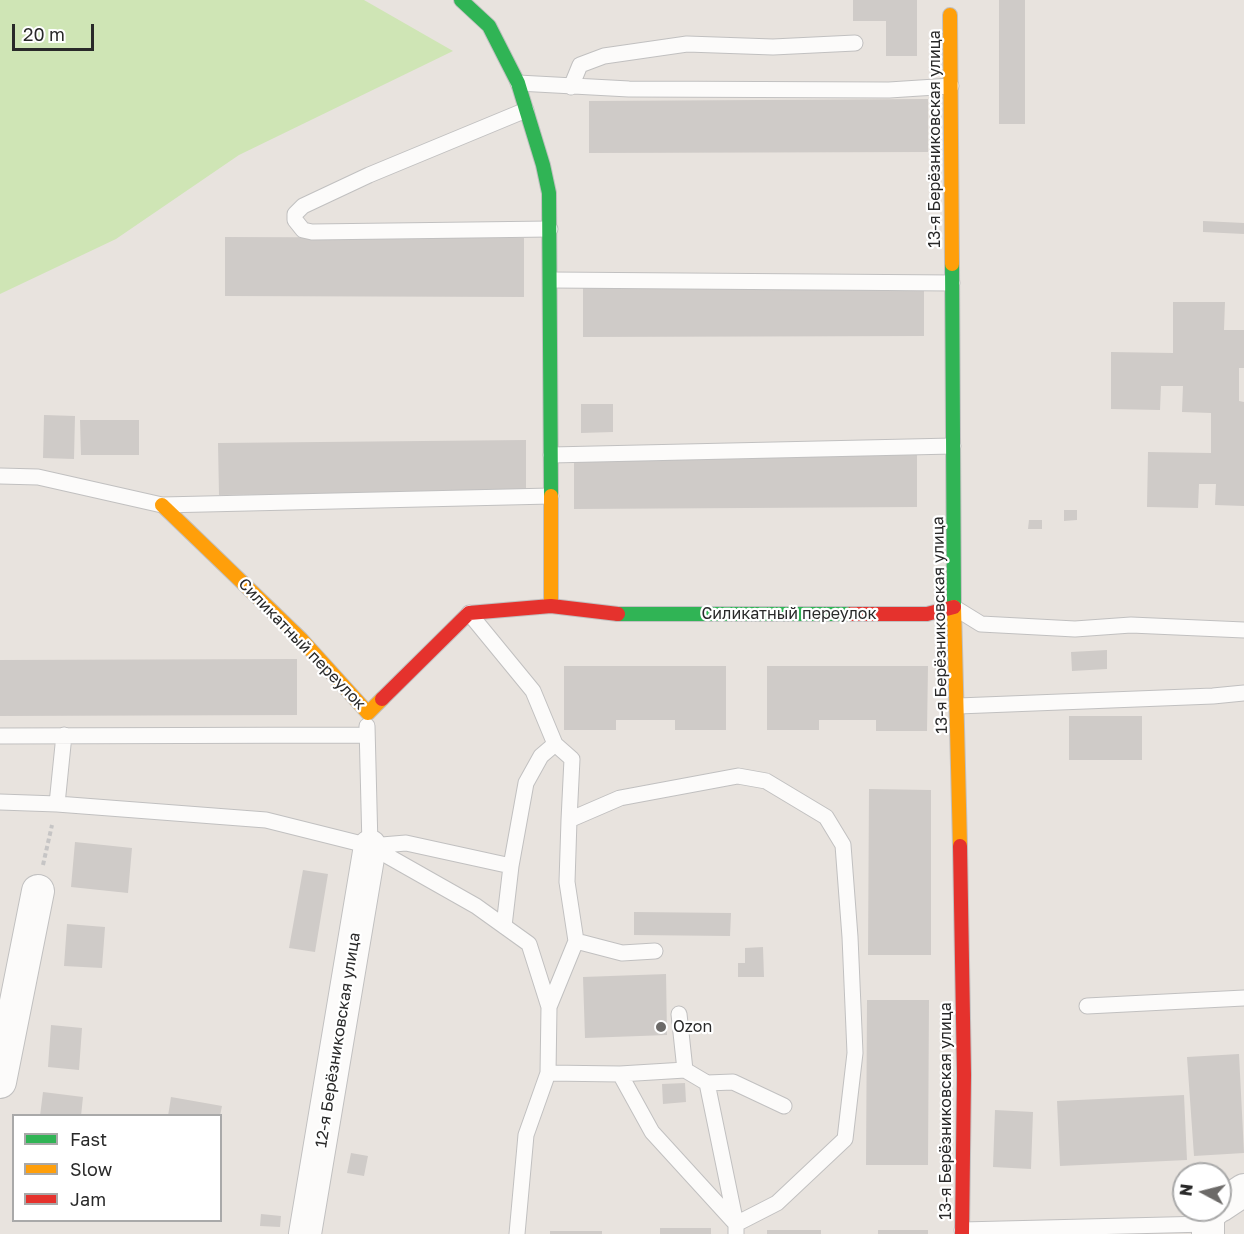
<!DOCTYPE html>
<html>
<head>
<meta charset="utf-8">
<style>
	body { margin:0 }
	#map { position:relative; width:1244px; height:1234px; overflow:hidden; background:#e8e3de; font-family:"Golos Text",sans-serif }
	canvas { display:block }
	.legend { position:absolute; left:12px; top:1114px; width:210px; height:108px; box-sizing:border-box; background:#fff; border:2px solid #a9a9a9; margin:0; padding:8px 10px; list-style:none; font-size:18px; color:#292929 }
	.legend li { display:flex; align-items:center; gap:12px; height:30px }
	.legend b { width:30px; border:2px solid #a9a9a9 }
	.north { position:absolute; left:1172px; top:1162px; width:60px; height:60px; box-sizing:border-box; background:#fff; border:2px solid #a9a9a9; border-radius:50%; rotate:277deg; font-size:16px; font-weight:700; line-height:24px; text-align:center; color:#292929 }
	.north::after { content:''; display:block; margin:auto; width:21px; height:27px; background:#6c6a68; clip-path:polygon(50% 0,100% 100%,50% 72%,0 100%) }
	.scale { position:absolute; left:12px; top:24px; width:82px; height:27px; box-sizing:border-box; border:3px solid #292929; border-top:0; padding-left:8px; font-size:18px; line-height:21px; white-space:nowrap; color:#292929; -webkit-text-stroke:4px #fff; paint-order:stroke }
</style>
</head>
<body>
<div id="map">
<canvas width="1244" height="1234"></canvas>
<ul class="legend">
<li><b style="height:8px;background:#30b455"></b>Fast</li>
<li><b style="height:8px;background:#ff9f0a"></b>Slow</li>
<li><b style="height:8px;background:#e5322d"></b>Jam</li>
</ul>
<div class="north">N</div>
<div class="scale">20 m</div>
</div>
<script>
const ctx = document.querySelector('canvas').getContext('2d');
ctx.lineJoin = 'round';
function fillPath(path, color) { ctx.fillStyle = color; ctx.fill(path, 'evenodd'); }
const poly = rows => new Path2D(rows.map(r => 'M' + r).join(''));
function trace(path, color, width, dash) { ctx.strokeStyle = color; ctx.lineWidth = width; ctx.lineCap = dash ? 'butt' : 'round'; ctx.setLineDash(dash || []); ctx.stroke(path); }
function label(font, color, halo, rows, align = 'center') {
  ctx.font = font + ' "Golos Text",sans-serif'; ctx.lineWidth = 4.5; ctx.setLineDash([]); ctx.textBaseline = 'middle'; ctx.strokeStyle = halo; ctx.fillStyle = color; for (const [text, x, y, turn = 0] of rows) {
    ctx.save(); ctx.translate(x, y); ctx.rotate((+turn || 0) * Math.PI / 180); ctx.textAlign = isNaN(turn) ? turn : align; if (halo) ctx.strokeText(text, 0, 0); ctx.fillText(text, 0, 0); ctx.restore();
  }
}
fillPath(poly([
	[0,0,364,0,453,51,239,155,116,239,0,294]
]), '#cfe5b5');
fillPath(poly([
	[853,0,917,0,917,56,886,56,886,21,853,21],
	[999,0,1025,0,1025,124,999,124],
	[928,99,928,152,589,153,589,101],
	[1203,221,1244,223,1244,234,1203,232],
	[225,237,524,238,524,297,225,296],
	[924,285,924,336,583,337,583,286],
	[1173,302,1225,302,1224,330,1244,330,1244,368,1239,368,1239,401,1244,402,1244,506,1215,505,1216,484,1199,484,1198,508,1147,507,1148,452,1211,453,1211,413,1182,412,1183,386,1161,386,1160,410,1111,409,1111,352,1173,353],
	[581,404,613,404,613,432,581,433],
	[44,415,75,416,74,459,43,458],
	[80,420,139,420,139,455,81,455],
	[526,440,526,492,219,495,218,443],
	[917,455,917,507,574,509,574,457],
	[1064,510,1077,510,1077,520,1064,521],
	[1029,520,1042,520,1042,529,1028,529],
	[1107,650,1107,669,1072,671,1071,652],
	[297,659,297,715,0,716,0,660],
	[564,666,726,666,726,730,675,730,675,720,616,720,616,730,564,730],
	[767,666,928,666,927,731,876,731,876,720,819,720,819,730,767,730],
	[1069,716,1142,716,1142,760,1069,760],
	[869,789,931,790,931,955,868,955],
	[75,842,132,848,128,893,71,887],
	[303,870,328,874,315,952,289,948],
	[634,912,731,913,730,936,634,935],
	[67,924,105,927,102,968,64,966],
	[763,947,764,977,738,977,738,963,745,963,745,948],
	[666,974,667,1035,585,1038,583,977],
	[867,1000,929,1000,928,1165,866,1165],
	[51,1025,82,1028,79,1070,48,1067],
	[1239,1054,1244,1153,1194,1156,1187,1057],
	[685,1083,686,1102,663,1104,662,1084],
	[43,1092,83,1097,81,1116,40,1116],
	[1184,1095,1187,1160,1060,1166,1057,1101],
	[171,1097,222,1106,220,1116,168,1116],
	[995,1110,1033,1112,1031,1169,993,1167],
	[351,1153,368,1156,364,1176,347,1173],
	[261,1214,281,1216,280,1227,260,1226],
	[660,1228,711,1228,711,1234,660,1234],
	[767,1230,821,1230,821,1234,767,1234],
	[878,1230,928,1230,928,1234,878,1234],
	[550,1231,602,1231,602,1234,550,1234]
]), '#cfcbc8');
const lane = poly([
	[518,83,629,89,889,90,951,86],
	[571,87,580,65,604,56,687,44,773,47,855,43],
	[526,110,369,175,303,206,295,214,295,220,303,230,312,232,550,229],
	[551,280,952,283],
	[551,455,953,446],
	[0,476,38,477,162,505,551,496],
	[955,608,981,624,1075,629,1131,625,1244,630],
	[469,613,533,691,555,744,572,759,569,820,620,798,738,776,766,781,826,817,843,845,850,937,855,1053,845,1139,777,1203,736,1224,736,1234],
	[958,706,1213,696,1244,693],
	[367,726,370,846],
	[0,736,366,735],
	[0,802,57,804,266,820,370,846,476,906,529,944,549,1007,548,1073],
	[57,804,64,735],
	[370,846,406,843,511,866],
	[504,926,511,866,526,783,541,756,555,744],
	[576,941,622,953,655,951],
	[1087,1006,1244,998],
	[549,1007,576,941,567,882,569,820],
	[679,1014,685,1070],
	[685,1070,707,1083,736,1224,652,1132,620,1074,685,1070],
	[707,1083,733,1082,784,1106],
	[962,1230,1208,1224],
	[517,1234,526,1135,548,1073,620,1074]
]);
const street = poly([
	[0,1082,38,891],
	[1220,1206,1244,1190],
	[305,1234,370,846],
	[1208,1234,1208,1214,1214,1210]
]);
const fast = poly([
	[461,0,489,26,518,83,543,165,549,193,551,496],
	[952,264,954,607],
	[618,614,851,614]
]);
const slow = poly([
	[950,15,952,264],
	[551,496,551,606],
	[162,505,301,639,368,713,382,699],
	[954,607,960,846]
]);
const jam = poly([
	[851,614,927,614,954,607],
	[382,699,469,613,551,606,618,614],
	[960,846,964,1075,962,1234]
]);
trace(lane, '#c1c0c0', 17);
trace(street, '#c1c0c0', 34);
trace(fast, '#c1c0c0', 16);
trace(slow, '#c1c0c0', 16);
trace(jam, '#c1c0c0', 16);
trace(poly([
	[43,865,52,825]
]), '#c6c5c5', 4, [4.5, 3]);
trace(lane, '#fcfbfa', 15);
trace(street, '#fcfbfa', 32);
trace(fast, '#30b455', 14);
trace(slow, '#ff9f0a', 14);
trace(jam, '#e5322d', 14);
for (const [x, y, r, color] of [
	[661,1027,6,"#6c6a68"]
]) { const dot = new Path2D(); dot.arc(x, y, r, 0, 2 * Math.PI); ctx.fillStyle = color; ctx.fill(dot); trace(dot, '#fff', 2); }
label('16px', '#292929', '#fff', [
	["13-я Берёзниковская улица",935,139,-90],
	["Силикатный переулок",789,614],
	["13-я Берёзниковская улица",940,625,-91],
	["Силикатный переулок",302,644,46],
	["12-я Берёзниковская улица",338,1040,-81],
	["13-я Берёзниковская улица",946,1111,-90]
]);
label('16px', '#292929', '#fff', [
	["Ozon",673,1027]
], 'left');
</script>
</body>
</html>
